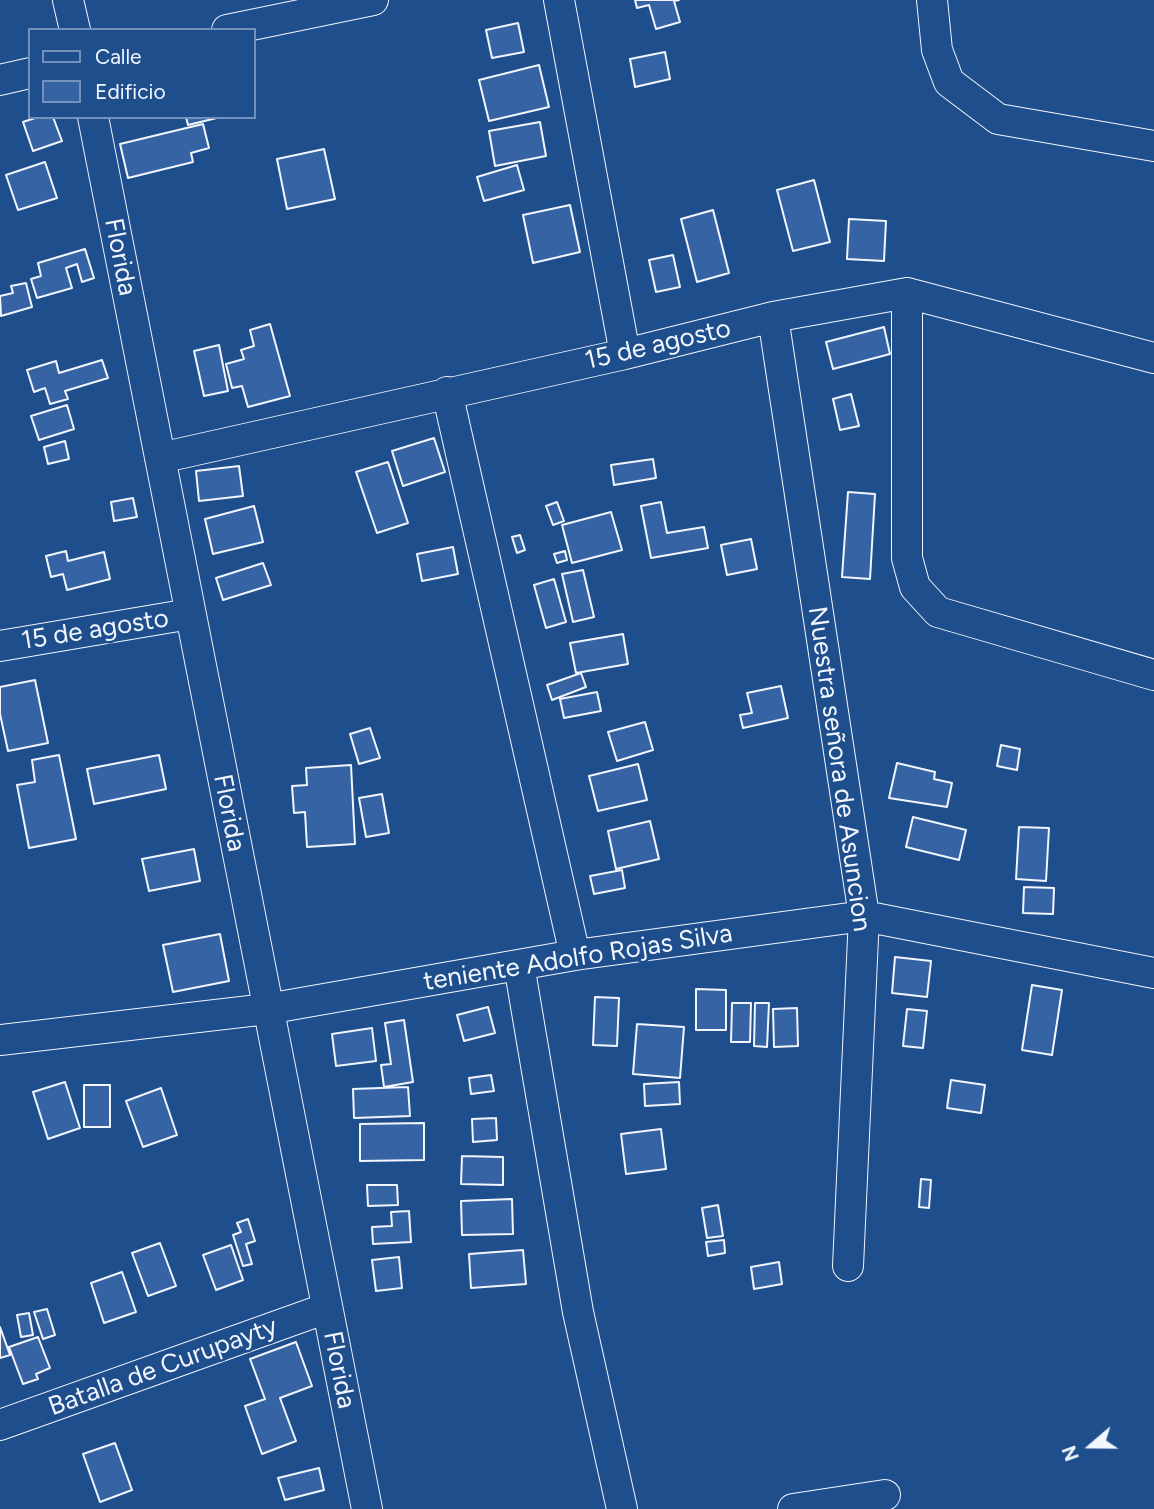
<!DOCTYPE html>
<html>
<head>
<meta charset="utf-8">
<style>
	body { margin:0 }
	#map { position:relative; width:1154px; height:1509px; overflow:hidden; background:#1f4e8c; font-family:Figtree,sans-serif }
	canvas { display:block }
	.legend { position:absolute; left:28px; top:28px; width:228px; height:91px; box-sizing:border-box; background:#1f4e8c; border:2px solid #7391ba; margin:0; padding:9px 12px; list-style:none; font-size:21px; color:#f2f6ff }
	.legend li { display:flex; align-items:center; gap:14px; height:35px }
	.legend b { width:35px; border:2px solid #7391ba }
	.north { position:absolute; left:1056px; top:1411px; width:70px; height:70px; -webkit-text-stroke:5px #1f4e8c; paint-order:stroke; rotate:250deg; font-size:19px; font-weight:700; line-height:28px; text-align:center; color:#f2f6ff }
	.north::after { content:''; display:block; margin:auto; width:24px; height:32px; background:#f2f6ff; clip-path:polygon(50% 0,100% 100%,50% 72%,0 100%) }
</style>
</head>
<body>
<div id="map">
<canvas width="1154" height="1509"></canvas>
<ul class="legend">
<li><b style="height:9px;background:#1f4e8c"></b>Calle</li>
<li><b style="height:19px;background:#3563a3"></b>Edificio</li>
</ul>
<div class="north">N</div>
</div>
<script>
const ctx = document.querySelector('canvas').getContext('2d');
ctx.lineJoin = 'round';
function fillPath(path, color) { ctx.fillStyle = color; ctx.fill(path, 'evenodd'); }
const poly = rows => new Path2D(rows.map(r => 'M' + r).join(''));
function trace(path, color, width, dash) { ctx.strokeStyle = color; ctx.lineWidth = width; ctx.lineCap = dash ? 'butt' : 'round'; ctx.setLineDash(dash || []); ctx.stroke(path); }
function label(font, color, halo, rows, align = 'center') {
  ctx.font = font + ' Figtree,sans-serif'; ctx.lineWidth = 5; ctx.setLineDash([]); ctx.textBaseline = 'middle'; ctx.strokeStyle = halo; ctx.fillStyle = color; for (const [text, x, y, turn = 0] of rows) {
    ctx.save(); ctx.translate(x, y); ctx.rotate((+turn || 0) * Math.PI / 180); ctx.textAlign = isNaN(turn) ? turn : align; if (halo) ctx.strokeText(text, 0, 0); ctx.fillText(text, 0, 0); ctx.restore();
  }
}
const building = poly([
	[635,0,679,0,674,1,680,22,656,29,649,5,637,8,635,0],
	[518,23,524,52,492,58,486,30,518,23],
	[665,52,670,79,635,87,630,59,665,52],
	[539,65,549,107,489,121,479,80,539,65],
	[38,117,53,117,62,141,33,151,23,122,38,117],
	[186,117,221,117,188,125,186,117],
	[540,122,546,156,495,166,489,131,540,122],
	[203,124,209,148,191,153,193,162,128,178,120,144,203,124],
	[324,149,335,199,287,209,277,159,324,149],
	[45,162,57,198,18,210,6,175,45,162],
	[517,165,524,190,484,201,477,177,517,165],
	[814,180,830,242,793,251,777,190,814,180],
	[570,205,580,252,533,263,523,215,570,205],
	[713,210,729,273,697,282,681,219,713,210],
	[849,219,886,221,884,261,847,259,849,219],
	[85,249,94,278,82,282,77,264,66,268,72,288,37,298,31,279,41,276,38,263,85,249],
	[673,255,680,287,656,292,649,260,673,255],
	[26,283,32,307,1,316,0,296,13,293,11,286,26,283],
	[270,324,290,396,248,407,242,386,232,388,226,364,244,359,241,350,254,346,250,330,270,324],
	[884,327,890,354,833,369,826,342,884,327],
	[219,345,228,391,204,396,194,351,219,345],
	[102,360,108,378,65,391,68,399,50,404,45,388,34,392,27,370,56,361,59,373,102,360],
	[851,394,859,426,840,430,833,399,851,394],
	[67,405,74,429,39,440,31,416,67,405],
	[434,438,445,472,403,486,392,451,434,438],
	[65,441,69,459,48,464,44,447,65,441],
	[653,459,656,478,614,485,611,465,653,459],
	[388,462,408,523,377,533,356,472,388,462],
	[239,466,243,496,199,501,196,471,239,466],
	[848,492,875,494,870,579,842,577,848,492],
	[133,498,137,517,114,521,111,502,133,498],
	[557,502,564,521,553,525,546,506,557,502],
	[661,502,667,533,704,527,708,548,651,558,641,506,661,502],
	[254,506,263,542,213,554,205,519,254,506],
	[611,512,622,550,572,563,562,525,611,512],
	[520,535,525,550,517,553,512,537,520,535],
	[751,539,757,569,727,575,721,545,751,539],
	[453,547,458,574,422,581,417,554,453,547],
	[66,551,68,561,104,552,110,579,67,590,63,574,51,577,46,556,66,551],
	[565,551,567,560,557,563,554,554,565,551],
	[263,563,271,585,223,600,216,578,263,563],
	[583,570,594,617,573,622,562,574,583,570],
	[554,579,566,622,546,628,534,585,554,579],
	[623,634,628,664,576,673,570,643,623,634],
	[581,673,586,687,552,700,547,685,581,673],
	[35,680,48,743,8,751,0,714,0,687,35,680],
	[781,686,788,718,743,728,740,715,752,713,747,693,781,686],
	[597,692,601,711,564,718,560,699,597,692],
	[645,722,653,750,617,761,608,732,645,722],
	[370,728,380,758,359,764,350,734,370,728],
	[1001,745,1020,749,1017,770,997,766,1001,745],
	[59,755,76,839,29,848,17,785,35,782,32,760,59,755],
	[159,755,166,789,94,804,87,769,159,755],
	[897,763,935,772,934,779,952,783,947,807,889,798,897,763],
	[638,764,647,800,598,811,589,776,638,764],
	[351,765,355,844,307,847,305,812,294,813,292,786,307,785,306,768,351,765],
	[382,794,389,833,366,837,359,798,382,794],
	[913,817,966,830,959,860,906,847,913,817],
	[650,821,659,859,616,869,608,831,650,821],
	[1019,827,1049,828,1046,881,1016,879,1019,827],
	[194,849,200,881,149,891,142,859,194,849],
	[622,870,625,888,594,894,590,876,622,870],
	[1024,887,1054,888,1053,914,1023,913,1024,887],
	[220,934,229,981,173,992,163,945,220,934],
	[895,957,931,961,927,997,892,993,895,957],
	[1032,985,1062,990,1052,1055,1022,1050,1032,985],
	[696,989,726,990,726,1030,696,1030,696,989],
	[595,997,619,998,617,1046,593,1045,595,997],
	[732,1003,751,1003,750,1042,731,1042,732,1003],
	[755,1003,769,1003,767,1047,754,1046,755,1003],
	[488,1007,495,1033,464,1041,457,1015,488,1007],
	[797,1008,798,1046,774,1047,773,1009,797,1008],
	[907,1009,927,1011,923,1048,903,1046,907,1009],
	[404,1020,413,1082,384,1087,381,1065,391,1064,385,1023,404,1020],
	[637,1024,684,1027,680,1078,633,1074,637,1024],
	[372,1028,376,1061,336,1066,332,1034,372,1028],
	[491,1075,494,1091,471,1094,469,1078,491,1075],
	[951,1080,985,1085,981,1113,947,1108,951,1080],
	[65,1082,80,1128,48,1139,33,1092,65,1082],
	[679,1082,680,1104,645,1106,644,1084,679,1082],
	[84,1085,110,1085,110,1127,84,1127,84,1085],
	[408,1087,410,1116,354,1118,353,1089,408,1087],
	[161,1088,177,1135,143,1147,126,1101,161,1088],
	[496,1118,497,1140,473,1142,472,1119,496,1118],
	[424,1123,424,1160,360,1161,360,1124,424,1123],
	[661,1129,666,1169,626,1174,621,1134,661,1129],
	[462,1156,503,1157,503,1185,461,1184,462,1156],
	[921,1179,931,1180,929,1208,919,1207,921,1179],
	[367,1185,397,1185,398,1205,368,1206,367,1185],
	[512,1199,513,1234,462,1235,461,1201,512,1199],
	[718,1205,723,1236,707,1238,702,1208,718,1205],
	[409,1211,411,1242,373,1244,372,1227,392,1226,391,1212,409,1211],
	[248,1219,255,1241,246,1244,252,1264,243,1266,233,1235,241,1232,237,1223,248,1219],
	[724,1240,725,1253,708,1256,706,1242,724,1240],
	[160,1243,176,1286,148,1296,132,1253,160,1243],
	[231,1245,243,1280,216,1290,203,1255,231,1245],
	[523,1250,526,1284,471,1288,469,1254,523,1250],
	[399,1257,402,1288,376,1291,372,1260,399,1257],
	[779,1262,782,1284,754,1289,751,1267,779,1262],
	[122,1272,136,1312,104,1323,91,1283,122,1272],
	[47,1309,55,1335,43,1339,34,1312,47,1309],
	[29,1313,33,1335,21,1337,17,1315,29,1313],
	[0,1327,10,1355,0,1358,0,1327],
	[38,1337,50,1368,36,1374,38,1379,23,1384,9,1347,38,1337],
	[296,1342,312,1386,280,1398,296,1441,262,1454,245,1406,265,1399,250,1359,296,1342],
	[115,1443,132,1490,100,1502,83,1454,115,1443],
	[319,1468,324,1490,285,1500,278,1478,319,1468]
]);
fillPath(building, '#3563a3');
trace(building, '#f2f6ff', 2);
const minor = poly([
	[68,0,75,30],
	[559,0,625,354],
	[932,0,937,50,949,82,998,119,1154,146],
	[227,30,373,0],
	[0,80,30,73],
	[93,117,367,1509],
	[907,293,907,558,915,587,938,612,1154,675],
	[773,317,864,916,848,1266],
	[447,392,575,955],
	[160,458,625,354,773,317,907,293,1154,358],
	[0,646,190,614],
	[519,965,578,1312,622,1509],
	[0,1040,267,1009,575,955,864,916,1154,973],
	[0,1425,327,1308],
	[793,1509,885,1495]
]);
trace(minor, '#f2f6ff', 32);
trace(minor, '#1f4e8c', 30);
label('26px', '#f2f6ff', '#1f4e8c', [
	["Florida",120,257,79],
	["15 de agosto",658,345,-13],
	["15 de agosto",95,630,-9],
	["Nuestra señora de Asuncion",839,769,82],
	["Florida",229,813,79],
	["teniente Adolfo Rojas Silva",578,958,-9],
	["Batalla de Curupayty",163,1367,-20],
	["Florida",339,1370,79]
]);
</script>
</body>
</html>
